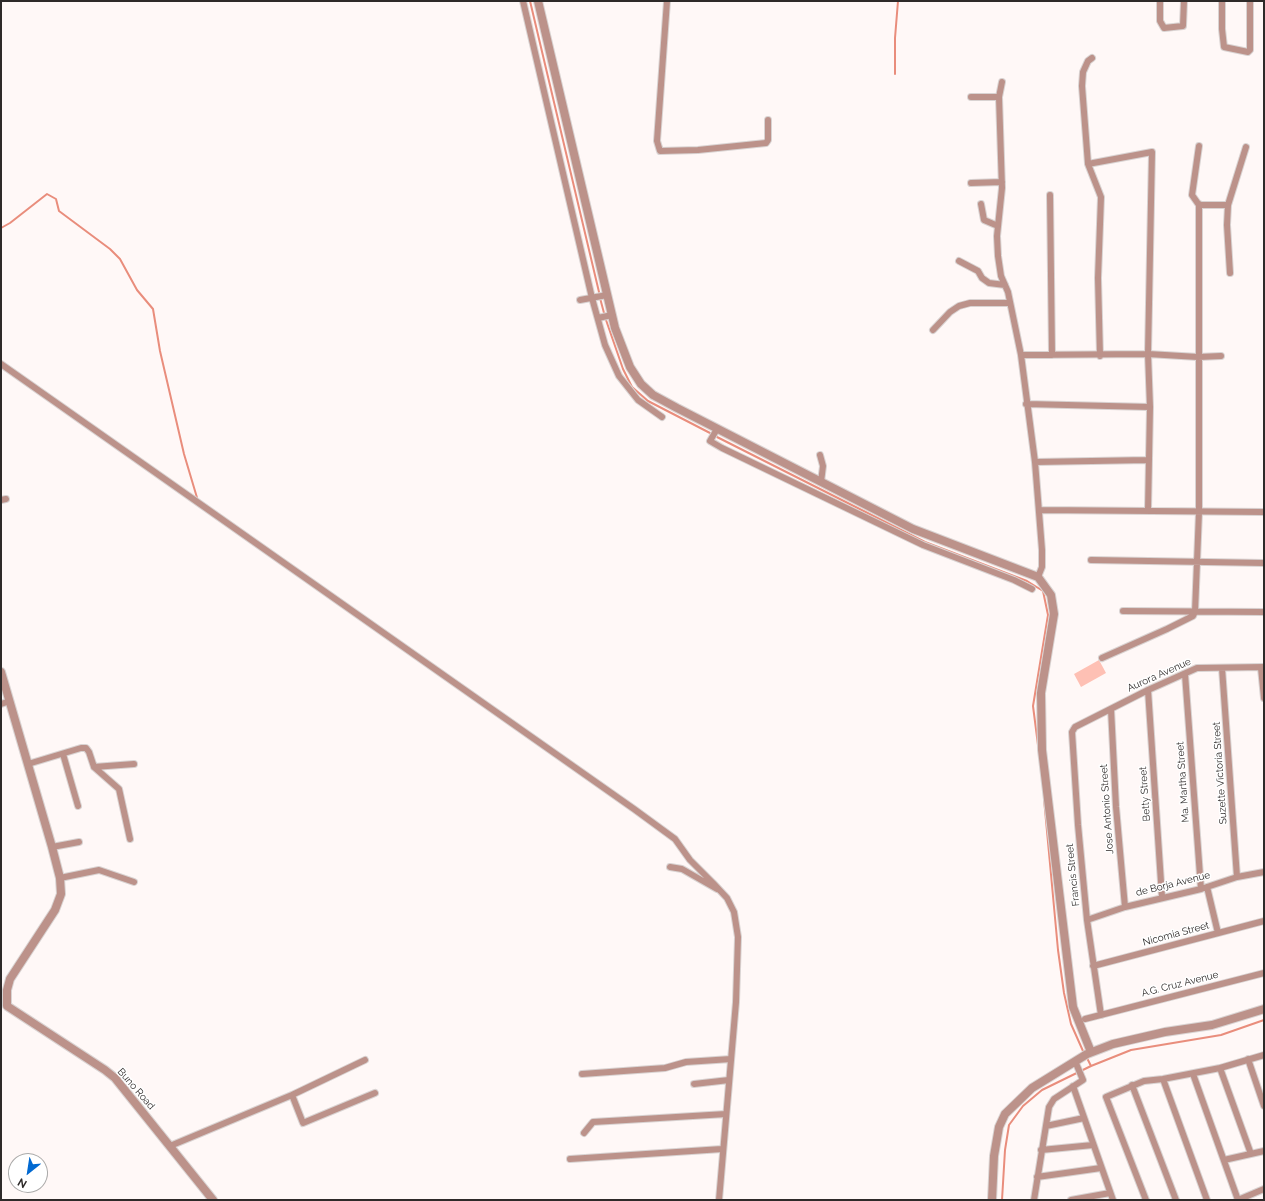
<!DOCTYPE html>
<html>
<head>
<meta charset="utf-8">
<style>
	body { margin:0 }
	#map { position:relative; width:1265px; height:1201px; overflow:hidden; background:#fff8f7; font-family:Raleway,sans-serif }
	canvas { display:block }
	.frame { position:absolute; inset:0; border:2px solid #2e2a29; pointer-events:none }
	.north { position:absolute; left:8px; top:1153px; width:40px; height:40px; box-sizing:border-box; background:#fff; border:1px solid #abaaa9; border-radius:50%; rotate:210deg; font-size:11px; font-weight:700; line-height:16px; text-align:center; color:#2e2a29 }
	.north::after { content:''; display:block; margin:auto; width:14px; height:18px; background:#0169d1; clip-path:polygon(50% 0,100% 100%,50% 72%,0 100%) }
</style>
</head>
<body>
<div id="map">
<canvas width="1265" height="1201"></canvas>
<div class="frame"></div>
<div class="north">N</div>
</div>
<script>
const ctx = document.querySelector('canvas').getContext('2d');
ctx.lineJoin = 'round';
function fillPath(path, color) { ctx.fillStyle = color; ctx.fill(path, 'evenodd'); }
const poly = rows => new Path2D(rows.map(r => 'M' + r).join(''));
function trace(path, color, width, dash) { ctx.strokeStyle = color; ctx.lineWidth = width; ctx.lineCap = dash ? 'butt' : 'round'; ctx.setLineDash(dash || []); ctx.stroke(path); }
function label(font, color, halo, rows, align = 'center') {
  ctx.font = font + ' Raleway,sans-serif'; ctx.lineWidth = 3; ctx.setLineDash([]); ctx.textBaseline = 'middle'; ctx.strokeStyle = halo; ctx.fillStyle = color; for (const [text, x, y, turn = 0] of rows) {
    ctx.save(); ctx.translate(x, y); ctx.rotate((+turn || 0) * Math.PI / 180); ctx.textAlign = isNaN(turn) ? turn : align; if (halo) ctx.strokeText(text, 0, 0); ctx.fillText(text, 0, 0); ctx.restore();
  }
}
fillPath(poly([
	[1099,660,1106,673,1081,687,1074,674]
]), '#fec0b4');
trace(poly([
	[530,1,599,292],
	[895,74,895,38,898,1],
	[1,228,10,223,47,194,56,199,59,211,110,249,120,259,137,290,153,309,160,351,184,454,198,501],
	[600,298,604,313],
	[606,320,623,369,632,387,648,401,710,433],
	[717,437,925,542,1027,581,1043,591,1048,615,1033,706,1038,745],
	[1044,799,1058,950,1064,993,1071,1024,1083,1051],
	[1087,1058,1091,1066],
	[1002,1200,1005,1150,1009,1125,1023,1106,1042,1090,1091,1066,1131,1050,1221,1035,1264,1020]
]), '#e98d7c', 2);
const minor = poly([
	[523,1,592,298,605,345,619,376,638,400,662,417],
	[667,1,657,141,660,151,698,150,766,143,768,140,768,120],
	[1160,1,1160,21,1164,28,1183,26,1184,1],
	[1222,1,1222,29,1224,47,1248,52,1250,50,1250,1],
	[1092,58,1088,61,1083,72,1082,86,1088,164,1101,197,1098,278,1100,356],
	[1002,82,999,97,1002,188,997,236,998,256,1001,276,1008,292,1021,355,1035,462,1042,550,1042,567,1038,577],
	[971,97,999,97],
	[1199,146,1192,195,1199,205,1228,205,1227,225,1230,273],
	[1088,164,1152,152,1148,354,1150,407,1148,511],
	[971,183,1002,182],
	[1050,195,1052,355],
	[981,204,984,220,998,226],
	[1228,205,1246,147],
	[959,261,978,271,982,278,989,283,1005,285],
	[580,300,607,295],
	[598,318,612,315],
	[933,330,950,312,959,306,970,303,1010,303],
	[1021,355,1148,354,1198,357,1221,356],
	[1,364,634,809,675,839,690,860,713,883,727,898,734,912,738,937,736,1002,719,1200],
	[1026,404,1150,407],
	[717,429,710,441,722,448,923,545,1014,580,1032,589],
	[820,455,823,466,821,482],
	[1035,462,1148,460],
	[1,500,6,499],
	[1040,510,1264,512],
	[1091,560,1264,563],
	[1123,611,1264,612],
	[1102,658,1167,629,1193,616,1195,612,1199,512,1199,204],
	[1222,668,1237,877],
	[1261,668,1264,698],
	[1185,674,1201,889],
	[1148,690,1162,897],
	[1,704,10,701],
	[1111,709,1116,807,1125,907],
	[63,754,78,806],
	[28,764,81,748,86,748,89,752,94,767,119,789,130,839],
	[94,767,134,764],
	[52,847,79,842],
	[670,867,682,869,717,889],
	[60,878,99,870,134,882],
	[1207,887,1218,933],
	[1087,920,1125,907,1201,889,1237,877,1264,872],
	[1093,966,1264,921],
	[1101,1015,1087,920,1078,825,1072,732,1075,727,1148,690,1197,668,1264,667],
	[1085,1019,1264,973],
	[1248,1059,1264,1106],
	[1220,1068,1251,1154],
	[582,1074,665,1068,686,1062,731,1059],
	[1193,1074,1238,1200],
	[1163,1079,1207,1200],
	[694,1084,729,1080],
	[1132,1085,1176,1200],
	[1073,1086,1113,1200],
	[292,1095,303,1123,375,1093],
	[1046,1126,1084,1118],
	[584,1133,593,1122,726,1114],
	[170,1146,292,1095,365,1060],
	[1041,1150,1093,1145],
	[570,1159,722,1149],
	[1224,1160,1264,1151],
	[1037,1177,1101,1168],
	[1034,1200,1049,1107,1054,1099,1083,1080,1075,1061],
	[1071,1200,1110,1193],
	[1146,1200,1106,1097,1144,1081,1163,1079,1220,1068,1264,1055],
	[1238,1200,1264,1189]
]);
const tertiary = poly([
	[538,1,615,328,630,367,641,384,653,395,677,408,913,529,1038,577,1051,595,1054,614,1041,693,1042,750,1073,1007,1091,1052],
	[1,672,52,847,60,878,61,894,55,910,10,979,7,990,7,1006,105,1070,115,1078,213,1200],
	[992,1200,994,1156,999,1127,1005,1114,1032,1088,1087,1054,1113,1044,1165,1032,1212,1025,1264,1009]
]);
trace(minor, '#d9d3d2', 8);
trace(tertiary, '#d9d3d2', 10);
trace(minor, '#bc928a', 6);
trace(tertiary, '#bc928a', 8);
label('10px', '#2e2a29', '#fff', [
	["Aurora Avenue",1159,675,-24],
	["Suzette Victoria Street",1220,773,-94],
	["Ma. Martha Street",1183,782,-94],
	["Betty Street",1145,794,-94],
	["Jose Antonio Street",1107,809,-94],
	["Francis Street",1073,875,-96],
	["de Borja Avenue",1173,884,-14],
	["Nicomia Street",1176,934,-15],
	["A.G. Cruz Avenue",1180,984,-14],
	["Buno Road",136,1089,49]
]);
</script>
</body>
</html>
